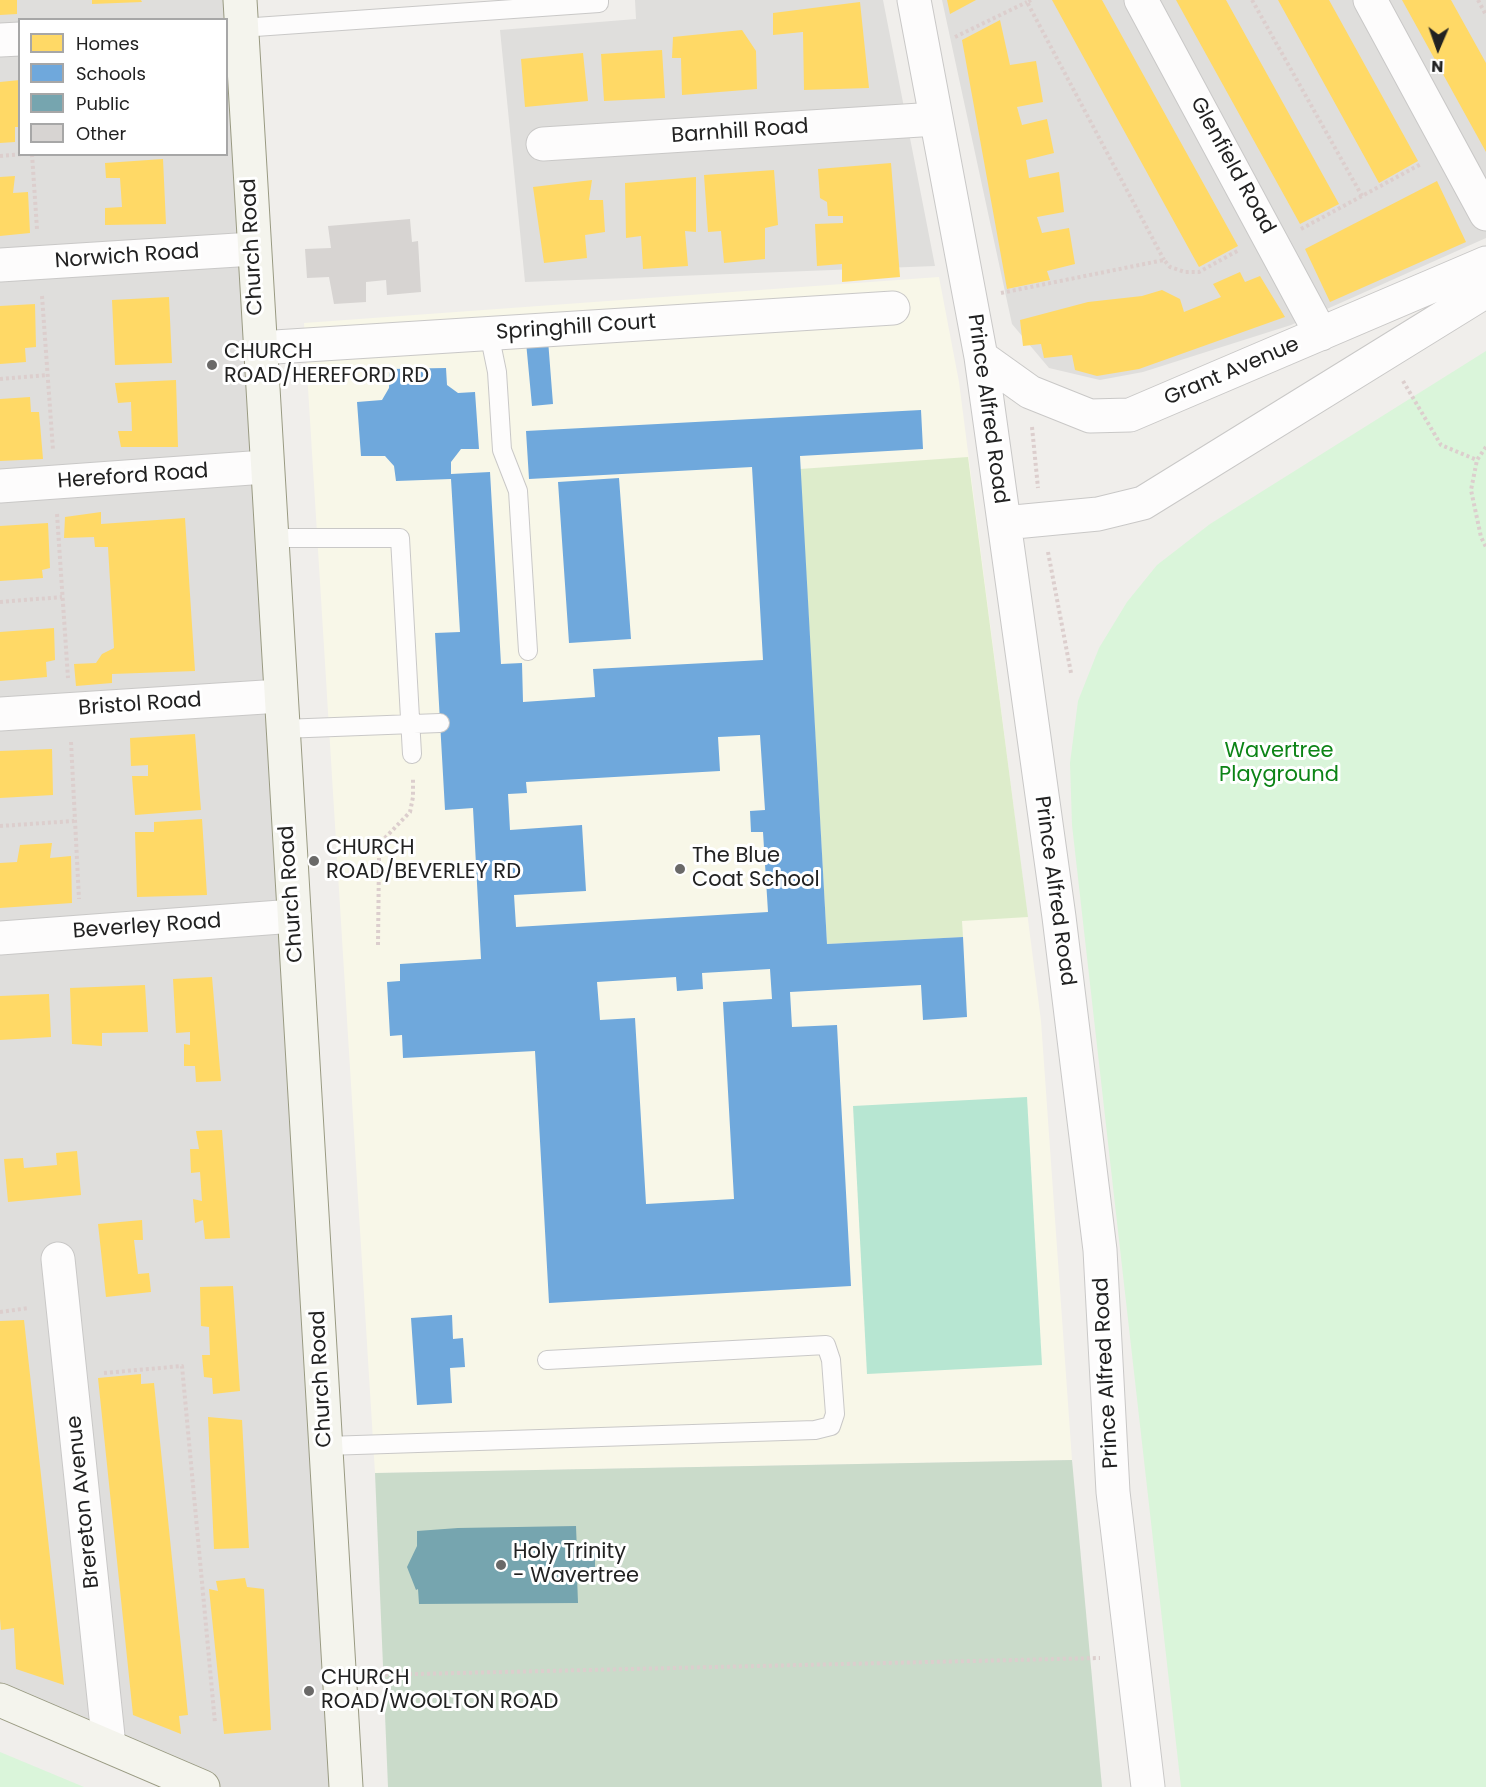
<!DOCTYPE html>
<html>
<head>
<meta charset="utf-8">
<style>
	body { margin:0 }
	#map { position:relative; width:1486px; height:1787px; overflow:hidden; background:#f0eeeb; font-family:Poppins,sans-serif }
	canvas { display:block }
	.legend { position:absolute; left:18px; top:18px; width:210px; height:138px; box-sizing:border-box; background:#fff; border:2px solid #a7a7a7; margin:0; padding:8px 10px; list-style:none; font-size:18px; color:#222 }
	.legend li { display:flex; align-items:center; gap:12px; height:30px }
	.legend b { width:30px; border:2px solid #a7a7a7 }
	.north { position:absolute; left:1408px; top:18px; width:60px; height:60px; -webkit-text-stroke:4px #fff; paint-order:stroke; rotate:182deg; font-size:16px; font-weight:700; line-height:24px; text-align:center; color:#222 }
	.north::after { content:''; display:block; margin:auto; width:21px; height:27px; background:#222; clip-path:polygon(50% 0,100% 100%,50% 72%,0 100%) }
</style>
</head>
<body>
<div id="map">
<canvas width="1486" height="1787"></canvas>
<ul class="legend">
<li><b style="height:16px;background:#ffd966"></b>Homes</li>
<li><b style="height:16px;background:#6fa8dc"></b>Schools</li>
<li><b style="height:16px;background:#76a5af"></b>Public</li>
<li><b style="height:16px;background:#d7d4d2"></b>Other</li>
</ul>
<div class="north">N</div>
</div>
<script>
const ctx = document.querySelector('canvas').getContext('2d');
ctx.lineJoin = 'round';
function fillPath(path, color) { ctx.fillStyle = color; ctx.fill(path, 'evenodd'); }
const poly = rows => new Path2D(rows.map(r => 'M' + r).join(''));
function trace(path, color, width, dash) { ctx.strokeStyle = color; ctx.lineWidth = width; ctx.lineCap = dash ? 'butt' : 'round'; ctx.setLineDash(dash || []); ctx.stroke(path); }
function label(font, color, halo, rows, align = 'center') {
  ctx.font = font + ' Poppins,sans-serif'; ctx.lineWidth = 6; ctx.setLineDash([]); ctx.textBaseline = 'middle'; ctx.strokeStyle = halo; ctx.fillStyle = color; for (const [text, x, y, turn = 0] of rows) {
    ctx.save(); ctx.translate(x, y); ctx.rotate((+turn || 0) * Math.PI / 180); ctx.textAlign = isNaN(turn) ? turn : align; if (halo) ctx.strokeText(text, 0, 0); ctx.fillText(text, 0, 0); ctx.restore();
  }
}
fillPath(poly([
	[0,0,240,0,346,1787,203,1787,0,1701],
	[20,20,226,20,226,154,20,154],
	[635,0,883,0,935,266,525,282,500,30,636,19],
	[942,0,1486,0,1486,238,1291,325,1143,372,1100,380,1049,368,1012,324]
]), '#dfdedc');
fillPath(poly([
	[939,277,959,382,1041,1021,1072,1460,375,1473,304,323]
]), '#f8f7e8');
fillPath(poly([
	[968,457,1028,917,962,921,963,937,827,944,800,469]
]), '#ddeccb');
fillPath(poly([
	[1072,1460,1102,1787,388,1787,375,1473]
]), '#cadbca');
fillPath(poly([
	[1486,351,1486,1787,1181,1787,1072,825,1070,763,1078,701,1099,648,1127,602,1157,565,1210,524],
	[0,1752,84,1787,0,1787]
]), '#daf5da');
fillPath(poly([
	[1027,1097,1042,1365,867,1374,853,1106]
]), '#b7e6d2');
fillPath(poly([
	[0,0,17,0,17,14,0,15],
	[92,0,141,0,142,2,92,4],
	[947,0,976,0,950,14],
	[1052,0,1102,0,1238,246,1199,267],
	[1176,0,1226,0,1339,204,1300,224],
	[1278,0,1329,0,1418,161,1379,183],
	[1402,0,1451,0,1486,63,1486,152],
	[860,2,869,88,804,90,803,32,773,35,773,13],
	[1000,20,1010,65,1036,61,1043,102,1017,107,1022,125,1047,119,1054,153,1026,160,1029,178,1059,172,1064,212,1037,217,1042,233,1069,228,1075,264,1047,271,1050,280,1007,289,962,40],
	[742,30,756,51,757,89,682,95,681,58,672,58,673,37],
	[662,50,665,98,604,101,601,54],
	[583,53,588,101,525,107,521,59],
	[20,80,20,127,15,127,15,142,0,143,0,82],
	[163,159,166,224,105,225,105,208,122,207,120,178,106,178,105,163],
	[891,163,900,277,842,282,842,264,817,266,815,224,843,223,843,216,828,216,827,202,820,198,818,169],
	[774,170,778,225,765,228,765,259,724,263,721,231,708,232,704,175],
	[15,176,13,193,28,192,30,233,0,236,0,177],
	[696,177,696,232,685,231,688,266,643,269,641,236,626,238,625,183],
	[592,180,589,200,603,200,605,232,585,235,587,258,544,263,533,187],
	[1437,181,1466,242,1330,302,1305,249],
	[1240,272,1245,282,1260,276,1285,317,1139,369,1097,376,1075,370,1072,355,1044,358,1041,344,1023,346,1020,320,1088,302,1142,296,1162,290,1180,299,1184,312,1221,297,1213,284],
	[169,297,172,363,115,365,112,300],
	[35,304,36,347,25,348,26,362,0,364,0,306],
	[176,380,178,447,121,447,118,431,132,431,131,402,118,403,115,383],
	[30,397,31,412,39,412,43,459,0,461,0,399],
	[101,512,101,524,185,518,195,671,112,674,112,683,76,686,74,664,96,663,102,654,114,648,108,547,95,547,94,537,64,538,65,517],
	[48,523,50,568,42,570,43,578,0,581,0,526],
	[54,628,55,660,46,662,47,677,0,681,0,632],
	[195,734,201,810,135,815,132,776,148,776,148,765,131,766,130,738],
	[52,749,53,795,0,798,0,751],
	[202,819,207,895,137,897,135,832,154,832,154,822],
	[52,843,50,858,71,856,72,903,0,908,0,863,17,862,20,845],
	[212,977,221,1081,196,1082,195,1066,184,1066,184,1044,190,1045,190,1032,176,1033,173,979],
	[145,985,148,1032,102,1033,102,1046,72,1044,70,988],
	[49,994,51,1037,0,1040,0,996],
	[222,1130,230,1238,205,1239,203,1220,195,1223,193,1199,202,1201,200,1172,191,1173,190,1149,199,1149,196,1131],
	[77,1151,81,1195,8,1202,4,1159,23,1158,24,1168,57,1165,56,1153],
	[142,1220,143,1240,134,1240,138,1274,149,1273,151,1292,106,1297,98,1224],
	[233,1286,240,1391,213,1394,212,1378,204,1377,202,1355,210,1355,209,1327,201,1326,200,1287],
	[24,1320,64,1685,16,1669,14,1628,1,1630,0,1619,0,1321],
	[141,1374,141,1384,154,1383,188,1715,179,1716,181,1734,133,1715,98,1378],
	[208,1417,242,1420,249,1548,214,1549],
	[245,1578,247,1587,264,1589,271,1730,224,1734,209,1589,218,1591,216,1581]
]), '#ffd966');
fillPath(poly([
	[548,340,553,404,532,406,526,342],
	[446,368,447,385,458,393,475,392,479,449,461,449,451,462,451,474,490,472,501,664,522,663,523,702,595,697,593,669,763,660,752,467,529,479,526,431,921,410,923,449,800,456,827,944,963,937,967,1017,923,1020,921,985,790,992,792,1027,837,1025,851,1286,549,1303,535,1051,403,1058,402,1035,390,1036,387,982,400,981,400,964,481,959,473,808,445,810,435,633,460,632,451,479,396,481,394,466,385,456,361,456,357,402,382,400,389,388,390,369],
	[760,735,765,810,750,811,751,832,763,832,768,912,516,927,514,895,586,891,582,825,510,830,508,794,527,793,526,782,720,771,718,737],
	[770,969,772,999,723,1002,734,1199,646,1204,635,1018,600,1020,597,982,676,977,677,991,703,989,702,973],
	[619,478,631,639,569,643,558,482],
	[452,1315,453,1339,463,1338,465,1367,450,1368,452,1403,417,1405,411,1318]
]), '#6fa8dc');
fillPath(poly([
	[576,1526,577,1552,595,1553,595,1576,577,1576,578,1603,419,1604,418,1589,416,1590,407,1567,417,1546,417,1531,458,1528]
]), '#76a5af');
fillPath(poly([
	[410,219,412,242,418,241,421,292,387,295,386,280,366,282,366,302,334,304,329,277,307,278,305,249,331,248,328,226]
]), '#d7d4d2');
const lane = poly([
	[241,28,599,3,599,0],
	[489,333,497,372,502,450,518,491,528,651],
	[270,538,400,538,412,754],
	[282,729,440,723],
	[326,1446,815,1430,831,1426,835,1414,831,1360,826,1345,547,1360]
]);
const street = poly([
	[914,0,981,357,1059,917,1100,1250,1113,1492,1148,1787],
	[1141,0,1321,334],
	[1370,0,1486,214],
	[0,40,20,39],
	[543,144,936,119],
	[0,265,253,249],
	[259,348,893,308],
	[981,357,1030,392,1090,416,1130,415,1486,263],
	[0,486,265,467],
	[1004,523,1098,514,1143,503,1486,291],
	[0,714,280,696],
	[0,938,294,916],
	[58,1259,109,1746]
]);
const secondary = poly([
	[240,0,346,1787],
	[0,1700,203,1787]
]);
trace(lane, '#c9c8c7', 20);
trace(street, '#c9c8c7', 35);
trace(secondary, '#999a82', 35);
trace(poly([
	[1031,0,1027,2,1164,260],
	[1252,0,1362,196],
	[1478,0,1486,15],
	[955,37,1027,2],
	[32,154,37,229],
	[0,156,25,154],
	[1301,229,1421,164],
	[1001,293,1164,260,1170,267,1185,272,1199,272,1239,250],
	[42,296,53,450],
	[0,379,47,375],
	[1403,381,1441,445,1477,460],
	[1032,427,1038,488],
	[1486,447,1477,460,1471,490,1481,537,1486,547],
	[57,514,68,678],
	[1048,552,1071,673],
	[0,602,62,597],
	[71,742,79,899],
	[0,826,74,821],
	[378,945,379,858,383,840,410,812,413,797,413,779],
	[0,1312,29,1308],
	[104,1373,182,1366,215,1723],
	[373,1675,1100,1658]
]), '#dccecd', 4, [3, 3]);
trace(lane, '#fdfcfc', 18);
trace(street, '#fdfcfc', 33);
trace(secondary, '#f4f4ed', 33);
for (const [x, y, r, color] of [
	[212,365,6,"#6a6968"],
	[314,861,6,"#6a6968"],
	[680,869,6,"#6a6968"],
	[501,1565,6,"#6a6968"],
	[309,1691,6,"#6a6968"]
]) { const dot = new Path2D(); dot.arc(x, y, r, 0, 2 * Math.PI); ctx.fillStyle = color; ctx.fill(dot); trace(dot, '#fff', 2); }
label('21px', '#222', '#fff', [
	["Barnhill Road",740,132,-4],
	["Glenfield Road",1232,166,61],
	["Church Road",253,247,-93],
	["Norwich Road",127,257,-4],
	["Springhill Court",576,328,-4],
	["Grant Avenue",1232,372,-23],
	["Prince Alfred Road",987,409,82],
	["Hereford Road",133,477,-4],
	["Bristol Road",140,705,-4],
	["Prince Alfred Road",1054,891,82],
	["Church Road",292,894,-94],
	["Beverley Road",147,927,-4],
	["Prince Alfred Road",1107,1373,-93],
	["Church Road",322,1379,-93],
	["Brereton Avenue",84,1502,-96]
]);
label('21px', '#222', '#fff', [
	["CHURCH",224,353],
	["ROAD/HEREFORD RD",224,377],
	["CHURCH",326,849],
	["ROAD/BEVERLEY RD",326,873],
	["The Blue",692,857],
	["Coat School",692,881],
	["Holy Trinity",513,1553],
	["- Wavertree",513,1577],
	["CHURCH",321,1679],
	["ROAD/WOOLTON ROAD",321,1703]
], 'left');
label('21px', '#0c8416', '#fff', [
	["Wavertree",1279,752],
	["Playground",1279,776]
]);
</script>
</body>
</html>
